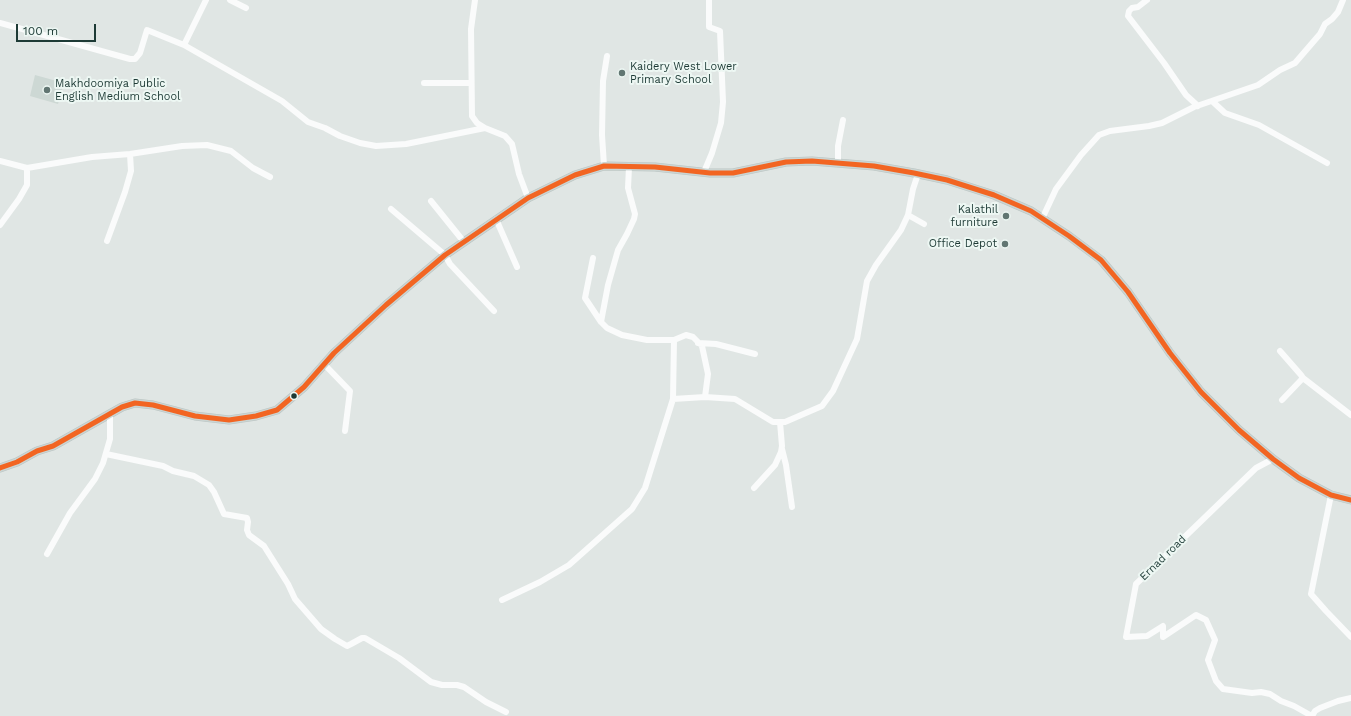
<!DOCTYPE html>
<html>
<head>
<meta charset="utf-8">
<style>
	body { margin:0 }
	#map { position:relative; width:1351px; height:716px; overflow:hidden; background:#e0e6e4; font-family:"Work Sans",sans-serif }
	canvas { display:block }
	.scale { position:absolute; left:16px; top:24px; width:80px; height:18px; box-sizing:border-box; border:2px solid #1d3a35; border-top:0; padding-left:5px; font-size:12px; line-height:14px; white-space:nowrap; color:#1d3a35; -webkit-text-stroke:3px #edf7f3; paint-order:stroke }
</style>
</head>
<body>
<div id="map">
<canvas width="1351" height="716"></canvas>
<div class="scale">100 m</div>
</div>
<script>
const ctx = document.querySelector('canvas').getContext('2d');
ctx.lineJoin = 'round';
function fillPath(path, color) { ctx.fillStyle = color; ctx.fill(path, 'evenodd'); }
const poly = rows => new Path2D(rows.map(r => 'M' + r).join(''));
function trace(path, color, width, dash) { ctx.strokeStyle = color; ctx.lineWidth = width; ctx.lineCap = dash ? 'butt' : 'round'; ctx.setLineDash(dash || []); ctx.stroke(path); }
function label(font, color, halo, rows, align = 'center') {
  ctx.font = font + ' "Work Sans",sans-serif'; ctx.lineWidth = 4; ctx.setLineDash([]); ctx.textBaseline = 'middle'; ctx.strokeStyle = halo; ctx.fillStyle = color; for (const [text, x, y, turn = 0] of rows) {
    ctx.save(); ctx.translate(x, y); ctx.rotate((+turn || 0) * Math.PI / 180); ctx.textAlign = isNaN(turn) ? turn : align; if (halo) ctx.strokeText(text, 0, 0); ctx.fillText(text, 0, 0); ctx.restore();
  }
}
fillPath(poly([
	[35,75,64,83,58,104,30,96]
]), '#cdd8d4');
const major = poly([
	[0,468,17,462,37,451,53,446,122,407,135,403,153,405,195,416,229,420,256,416,277,410,304,387,334,353,386,305,445,255,528,198,575,175,604,166,655,167,710,173,733,173,786,162,812,161,874,166,914,173,947,180,994,195,1031,211,1069,236,1101,260,1128,292,1170,353,1201,392,1239,430,1273,459,1299,478,1331,495,1351,500]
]);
trace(major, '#bac4c2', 9);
trace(poly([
	[230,0,246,8],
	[475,0,471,29,472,116,477,123,485,128,505,136,512,144,519,174,528,198],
	[1147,0,1138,7,1132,8,1129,11,1128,16,1164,63,1186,95,1198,106],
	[0,23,130,59,135,59,140,53,147,30,184,45,206,0],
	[184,45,282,101,308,122,325,128,340,136,360,143,376,146,406,144,485,128],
	[424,83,471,83],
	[1212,101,1225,113,1259,125,1327,163],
	[0,161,27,168,92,157,130,154,182,146,207,145,231,151,253,168,270,177],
	[838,164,838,146,843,120],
	[604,166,602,135,603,81,607,56],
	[704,172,712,153,721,123,723,102,720,31,709,27,709,0],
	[431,201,464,242],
	[391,209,445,255,450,264,494,311],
	[908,215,924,224],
	[496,219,517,267],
	[1042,219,1056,189,1081,155,1099,135,1110,131,1149,126,1162,123,1194,107,1258,85,1280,70,1295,63,1320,34,1325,24,1332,19,1338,12,1343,0],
	[0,225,19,199,27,185,27,168],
	[107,241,125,192,131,171,130,154],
	[593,258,585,298,601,322,607,328,622,335,647,340,674,340,686,335,693,337,702,346,708,374,705,397,735,399,773,422,785,422,822,406,833,391,857,339,867,281,876,265,901,230,908,215,913,189,918,174],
	[601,322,608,285,618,250,627,234,634,219,635,214,628,188,629,167],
	[698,343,716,344,755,354],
	[1280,351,1301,375,1303,378,1351,415],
	[324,364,350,391,345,431],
	[673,399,705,397],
	[1282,400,1303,378],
	[782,449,786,465,792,507],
	[106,454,163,466,173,471,194,476,209,485,214,492,224,514,247,518,248,522,247,530,249,535,264,546,288,584,295,599,321,629,335,639,347,646,351,644,362,638,365,638,399,658,431,682,442,685,457,685,464,687,486,702,506,712],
	[1273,459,1256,468,1136,584,1126,637,1147,636,1163,626,1163,637,1196,615,1206,620,1215,640,1208,660,1216,681,1223,689,1252,693,1261,692,1270,694,1281,701,1294,706,1312,716],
	[754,488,775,465,781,452,782,446,780,422],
	[1331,495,1311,594,1326,611,1351,637],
	[47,554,70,513,95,479,103,463,110,439,110,415],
	[502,600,540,582,569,565,632,509,645,488,673,399,674,340],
	[1312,716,1315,711,1320,708,1338,701,1351,698]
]), '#fafbfb', 6);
trace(major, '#cbd5d3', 8);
trace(poly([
	[0,468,17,462,37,451,53,446,122,407,135,403,153,405,195,416,229,420,256,416,277,410,304,387,334,353,386,305,445,255,528,198,575,175,604,166,655,167,710,173,733,173,786,162,812,161,874,166,914,173,947,180,994,195,1031,211,1069,236,1101,260,1128,292,1170,353,1201,392,1239,430,1273,459,1299,478,1331,495,1351,500]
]), '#f26522', 5);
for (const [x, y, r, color] of [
	[622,73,4,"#617672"],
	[47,90,4,"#617672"],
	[1006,216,4,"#617672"],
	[1005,244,4,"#617672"],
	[294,396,3.5,"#1d3a35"]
]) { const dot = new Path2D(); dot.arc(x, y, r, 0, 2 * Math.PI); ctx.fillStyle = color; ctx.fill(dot); trace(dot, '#edf7f3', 1.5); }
label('11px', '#1d3a35', '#edf7f3', [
	["Kaidery West Lower",630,67],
	["Primary School",630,80],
	["Makhdoomiya Public",55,84],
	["English Medium School",55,97],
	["Kalathil",998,210,"right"],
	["furniture",998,223,"right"],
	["Office Depot",997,244,"right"]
], 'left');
label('11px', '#1d3a35', '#edf7f3', [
	["Ernad road",1163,558,-44]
]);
</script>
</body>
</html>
